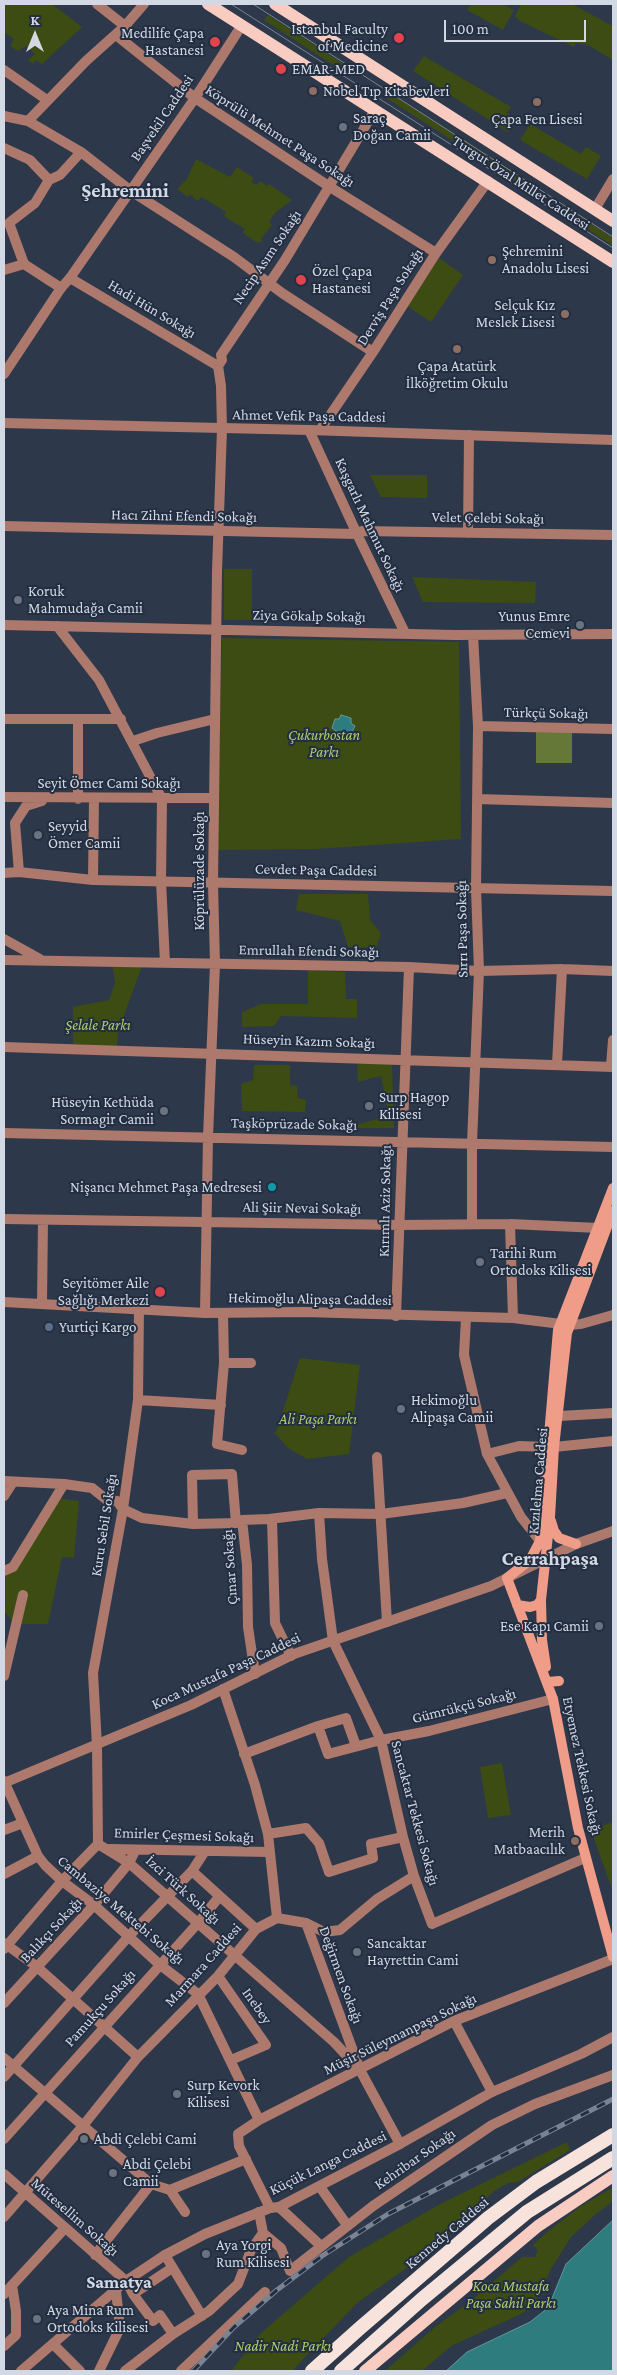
<!DOCTYPE html>
<html>
<head>
<meta charset="utf-8">
<style>
	body { margin:0 }
	#map { position:relative; width:617px; height:2375px; overflow:hidden; background:#2d384b; font-family:"Crimson Pro",serif }
	canvas { display:block }
	.frame { position:absolute; inset:0; border:5px solid #d2d9e5; pointer-events:none }
	.north { position:absolute; left:10px; top:10px; width:50px; height:50px; -webkit-text-stroke:4px #232e41; paint-order:stroke; rotate:0deg; font-size:14px; font-weight:700; line-height:20px; text-align:center; color:#d2d9e5 }
	.north::after { content:''; display:block; margin:auto; width:18px; height:22px; background:#d2d9e5; clip-path:polygon(50% 0,100% 100%,50% 72%,0 100%) }
	.scale { position:absolute; left:444px; top:20px; width:142px; height:22px; box-sizing:border-box; border:2px solid #d2d9e5; border-top:0; padding-left:6px; font-size:15px; line-height:18px; white-space:nowrap; color:#d2d9e5; -webkit-text-stroke:4px #232e41; paint-order:stroke }
</style>
</head>
<body>
<div id="map">
<canvas width="617" height="2375"></canvas>
<div class="frame"></div>
<div class="north">K</div>
<div class="scale">100 m</div>
</div>
<script>
const ctx = document.querySelector('canvas').getContext('2d');
ctx.lineJoin = 'round';
function fillPath(path, color) { ctx.fillStyle = color; ctx.fill(path, 'evenodd'); }
const poly = rows => new Path2D(rows.map(r => 'M' + r).join(''));
function trace(path, color, width, dash) { ctx.strokeStyle = color; ctx.lineWidth = width; ctx.lineCap = dash ? 'butt' : 'round'; ctx.setLineDash(dash || []); ctx.stroke(path); }
function label(font, color, halo, rows, align = 'center') {
  ctx.font = font + ' "Crimson Pro",serif'; ctx.lineWidth = 4; ctx.setLineDash([]); ctx.textBaseline = 'middle'; ctx.strokeStyle = halo; ctx.fillStyle = color; for (const [text, x, y, turn = 0] of rows) {
    ctx.save(); ctx.translate(x, y); ctx.rotate((+turn || 0) * Math.PI / 180); ctx.textAlign = isNaN(turn) ? turn : align; if (halo) ctx.strokeText(text, 0, 0); ctx.fillText(text, 0, 0); ctx.restore();
  }
}
fillPath(poly([
	[4,4,52,4,82,27,42,64,36,60,33,64,28,60,35,54,26,46,18,51,10,46,14,39,4,32],
	[471,4,502,4,514,10,503,30,467,10],
	[521,4,572,4,613,26,613,60,588,45,576,43,574,47,520,21,515,16],
	[268,15,353,70,350,76,264,20],
	[424,56,511,107,507,113,515,118,508,132,413,71],
	[388,92,529,182,526,188,385,97],
	[530,124,581,154,586,147,601,156,587,179,520,140],
	[196,159,230,177,237,167,254,178,251,182,257,185,260,181,267,186,269,184,292,200,276,212,269,222,272,225,261,239,262,242,256,242,247,236,243,232,245,229,224,216,226,212,207,200,201,197,197,201,190,194,188,197,177,189,187,179],
	[564,206,613,238,613,246,561,211],
	[439,258,463,275,431,322,407,306],
	[370,475,427,475,427,498,381,497],
	[224,569,252,569,252,620,224,620],
	[412,577,536,582,535,603,423,602],
	[222,638,459,642,461,839,316,849,217,850],
	[299,894,368,894,370,920,381,933,376,948,348,947,340,921,296,910],
	[112,964,142,966,118,1032,117,1047,73,1044,73,1007,109,1000,115,983],
	[308,970,345,972,346,999,357,999,357,1018,281,1016,274,1026,242,1027,242,1012,261,1004,308,1004],
	[357,1064,392,1064,394,1128,358,1128,358,1124,389,1116,381,1076,358,1082],
	[254,1065,290,1065,290,1085,297,1086,298,1098,306,1100,305,1112,242,1111,241,1084,253,1080],
	[300,1358,360,1365,349,1454,307,1459,288,1448,274,1432,276,1432],
	[57,1498,79,1501,74,1558,62,1557,48,1624,15,1624,4,1611,4,1575],
	[502,1763,511,1815,488,1818,480,1767],
	[613,1822,613,1892,591,1830],
	[567,2142,570,2150,518,2182,508,2183,494,2191,435,2248,357,2303,292,2371,231,2371,260,2334,349,2257,440,2204],
	[612,2188,613,2201,596,2214,571,2237,551,2269,534,2304,521,2314,451,2346,422,2371,385,2371,435,2327,468,2303,522,2257,535,2257,538,2250,533,2245,546,2233,581,2206]
]), '#3d4c12');
fillPath(poly([
	[536,731,572,731,572,763,536,763]
]), '#657837');
const water = poly([
	[341,715,351,718,351,723,355,726,351,734,347,734,344,738,339,735,336,735,335,730,332,728,335,719,339,719,341,715],
	[613,2220,613,2371,446,2371,467,2352,530,2322,548,2308,566,2264,613,2220]
]);
fillPath(water, '#2e7c7d');
trace(water, '#5f989c', 1);
trace(poly([
	[97,4,125,26],
	[116,35,195,98,330,187,436,253],
	[4,70,47,100],
	[4,116,28,121,81,152,131,191,234,257,282,293,373,352],
	[28,121,86,61,125,26,144,4],
	[4,148,30,160,49,180],
	[595,209,613,179],
	[24,264,9,223,35,203,49,180,60,175,81,152],
	[4,270,24,264,61,288],
	[70,278,218,366],
	[309,430,357,534,405,633],
	[320,430,373,352,436,253,488,181],
	[4,526,357,534,362,531,613,535],
	[468,533,469,435],
	[4,625,455,635,613,634],
	[57,626,99,680,162,799,161,881,165,963],
	[4,719,121,719],
	[478,726,613,729],
	[133,741,157,733,215,719],
	[4,797,214,798],
	[78,799,78,719],
	[477,799,613,803],
	[19,872,15,823,26,806,42,801],
	[93,880,94,799],
	[4,939,40,959],
	[4,960,409,967,479,971,562,969,613,971],
	[4,1047,613,1067],
	[557,1064,562,969],
	[611,1066,613,1040],
	[4,1133,613,1147],
	[4,1219,401,1225,510,1224,599,1228],
	[472,1223,472,1143,479,971,476,889,478,726,473,635],
	[510,1224,513,1318],
	[42,1303,43,1220],
	[205,1313,208,1137,215,964,213,883,217,571,222,429,221,386,218,366,222,360,221,355,285,260,375,110],
	[223,1313,224,1363,217,1444,242,1450],
	[396,1316,409,967],
	[466,1318,464,1355,487,1454,521,1517,540,1541],
	[224,1363,251,1363],
	[138,1400,221,1405],
	[559,1416,613,1413],
	[554,1447,613,1441],
	[487,1454,519,1446,548,1447],
	[377,1457,387,1622],
	[4,1481,64,1484,92,1488,107,1500,117,1501,123,1509,142,1518,193,1524,236,1523,242,1520,247,1565,248,1627,255,1674],
	[4,1496,13,1482],
	[319,1513,322,1559,333,1641,381,1740,403,1837,414,1876,432,1924,585,1858],
	[272,1519,275,1623,291,1656],
	[242,1520,269,1519,319,1513,381,1514,463,1503,507,1493],
	[193,1524,192,1475,232,1474,236,1523],
	[4,1571,13,1567,64,1484],
	[4,1676,23,1595],
	[318,1726,328,1754,381,1740,429,1731,553,1699],
	[244,1754,318,1726,346,1718,356,1746],
	[4,1781,38,1856,45,1865,62,1881,94,1905,159,1964,198,1994,259,2120,238,2134,239,2146,270,2208],
	[4,1830,23,1823],
	[268,1834,306,1828,319,1843,329,1872,373,1858,371,1844,403,1837],
	[98,1844,97,1746,93,1673,123,1509,138,1400,139,1309],
	[98,1844,129,1863,334,2042,360,2070],
	[110,1849,269,1852],
	[192,1871,256,1929],
	[4,1874,38,1856],
	[277,1918,306,1923,324,1932,340,1930,377,1899,414,1876],
	[306,1923,360,2070,400,2144],
	[4,1943,36,1966,138,2057],
	[4,1949,62,1881,98,1844],
	[218,1976,266,2045,231,2060],
	[4,2003,94,1905,129,1863,135,1851],
	[454,2021,492,2092],
	[4,2058,151,2184,170,2190,185,2212],
	[4,2077,129,1936,192,1871,205,1851],
	[259,2120,454,2021,613,1959],
	[4,2139,198,1923,219,1897],
	[4,2174,126,2281,133,2294,172,2268],
	[320,2187,347,2225],
	[170,2190,246,2159],
	[279,2207,320,2245],
	[4,2217,82,2127,138,2057,218,1976,256,1929,277,1918,268,1834,255,1785,223,1689],
	[263,2233,281,2248,290,2271,373,2206,492,2125,535,2104,613,2075],
	[95,2255,151,2184],
	[165,2255,202,2316],
	[4,2294,65,2228],
	[133,2294,153,2321,160,2315,173,2334],
	[53,2344,80,2371],
	[4,2346,16,2335,16,2311,12,2285],
	[99,2371,120,2328,116,2291],
	[125,2371,173,2334,209,2311,238,2284,251,2250,263,2233,259,2212],
	[181,2371,265,2292]
]), '#ad796c', 10);
trace(poly([
	[4,374,61,288,70,278,195,98,242,25],
	[4,423,309,430,613,440],
	[4,873,19,872,93,880,613,891],
	[4,1302,205,1313,305,1312,513,1318,569,1325,581,1324,613,1315],
	[4,1783,191,1705,294,1654,491,1586,576,1544,613,1531],
	[21,2371,126,2281,165,2255,205,2234,270,2208,279,2207,400,2144,492,2092,581,2054,613,2037]
]), '#ad796c', 10);
trace(poly([
	[613,1188,558,1330,540,1541,530,1560,507,1578,553,1699,578,1828,613,1957],
	[551,1521,554,1531,559,1538,576,1544],
	[517,1605,530,1607,537,1605,541,1600],
	[546,1667,542,1640,541,1600,550,1517,554,1447,567,1333,613,1211],
	[548,1682,559,1681]
]), '#ef9c88', 10);
trace(poly([
	[208,4,613,262],
	[275,4,613,221],
	[365,2371,538,2226,613,2176]
]), '#f8ccc1', 12);
trace(poly([
	[312,2371,360,2328,488,2218,536,2182,613,2135],
	[341,2371,422,2299,527,2212,613,2158]
]), '#f8e2dc', 14);
trace(poly([
	[231,4,613,248],
	[253,4,613,237]
]), '#798392', 1);
const rail = poly([
	[193,2371,234,2327,277,2290,322,2256,388,2214,613,2099]
]);
trace(rail, '#798392', 5);
trace(rail, '#232e41', 3, [9]);
for (const [x, y, r, color] of [
	[399,38,6,"#e0444e"],
	[215,42,6,"#e0444e"],
	[281,69,6,"#e0444e"],
	[313,91,5,"#8d6e63"],
	[537,102,5,"#8d6e63"],
	[343,127,5,"#6b7280"],
	[492,260,5,"#8d6e63"],
	[301,280,6,"#e0444e"],
	[565,314,5,"#8d6e63"],
	[457,349,5,"#8d6e63"],
	[18,600,5,"#6b7280"],
	[580,625,5,"#6b7280"],
	[38,835,5,"#6b7280"],
	[369,1106,5,"#6b7280"],
	[164,1111,5,"#6b7280"],
	[272,1187,5,"#0f9aa8"],
	[480,1262,5,"#6b7280"],
	[160,1292,6,"#e0444e"],
	[49,1327,5,"#5c6f8a"],
	[401,1409,5,"#6b7280"],
	[599,1626,5,"#6b7280"],
	[575,1841,5,"#8d6e63"],
	[357,1952,5,"#6b7280"],
	[177,2094,5,"#6b7280"],
	[84,2139,5,"#6b7280"],
	[113,2173,5,"#6b7280"],
	[206,2254,5,"#6b7280"],
	[37,2319,5,"#6b7280"]
]) { const dot = new Path2D(); dot.arc(x, y, r, 0, 2 * Math.PI); ctx.fillStyle = color; ctx.fill(dot); trace(dot, '#232e41', 2); }
label('15px', '#d2d9e5', '#232e41', [
	["Istanbul Faculty",388,29,"right"],
	["of Medicine",388,46,"right"],
	["Medilife Çapa",204,33,"right"],
	["Hastanesi",204,50,"right"],
	["EMAR-MED",292,69],
	["Nobel Tıp Kitabevleri",323,91],
	["Saraç",353,118],
	["Doğan Camii",353,135],
	["Çapa Fen Lisesi",537,119,"center"],
	["Şehremini",502,251],
	["Anadolu Lisesi",502,268],
	["Özel Çapa",312,271],
	["Hastanesi",312,288],
	["Selçuk Kız",555,305,"right"],
	["Meslek Lisesi",555,322,"right"],
	["Çapa Atatürk",457,366,"center"],
	["İlköğretim Okulu",457,383,"center"],
	["Koruk",28,591],
	["Mahmudağa Camii",28,608],
	["Yunus Emre",570,616,"right"],
	["Cemevi",570,633,"right"],
	["Seyyid",48,826],
	["Ömer Camii",48,843],
	["Surp Hagop",379,1097],
	["Kilisesi",379,1114],
	["Hüseyin Kethüda",154,1102,"right"],
	["Sormagir Camii",154,1119,"right"],
	["Nişancı Mehmet Paşa Medresesi",262,1187,"right"],
	["Tarihi Rum",490,1253],
	["Ortodoks Kilisesi",490,1270],
	["Seyitömer Aile",149,1283,"right"],
	["Sağlığı Merkezi",149,1300,"right"],
	["Yurtiçi Kargo",59,1327],
	["Hekimoğlu",411,1400],
	["Alipaşa Camii",411,1417],
	["Ese Kapı Camii",589,1626,"right"],
	["Merih",565,1832,"right"],
	["Matbaacılık",565,1849,"right"],
	["Sancaktar",367,1943],
	["Hayrettin Cami",367,1960],
	["Surp Kevork",187,2085],
	["Kilisesi",187,2102],
	["Abdi Çelebi Cami",94,2139],
	["Abdi Çelebi",123,2164],
	["Camii",123,2181],
	["Aya Yorgi",216,2245],
	["Rum Kilisesi",216,2262],
	["Aya Mina Rum",47,2310],
	["Ortodoks Kilisesi",47,2327]
], 'left');
label('15px', '#d2d9e5', '#232e41', [
	["Başvekil Caddesi",162,118,-56],
	["Köprülü Mehmet Paşa Sokağı",280,136,33],
	["Turgut Özal Millet Caddesi",521,183,33],
	["Necip Asım Sokağı",267,257,-56],
	["Derviş Paşa Sokağı",390,297,-58],
	["Hadi Hün Sokağı",152,309,31],
	["Ahmet Vefik Paşa Caddesi",309,416,1],
	["Hacı Zihni Efendi Sokağı",184,516,1],
	["Velet Çelebi Sokağı",488,518,1],
	["Kaşgarlı Mahmut Sokağı",370,525,65],
	["Ziya Gökalp Sokağı",309,616,1],
	["Türkçü Sokağı",546,713,1],
	["Seyit Ömer Cami Sokağı",109,783],
	["Cevdet Paşa Caddesi",316,870,1],
	["Köprülüzade Sokağı",199,871,-90],
	["Sırrı Paşa Sokağı",462,929,-91],
	["Emrullah Efendi Sokağı",309,951,1],
	["Hüseyin Kazım Sokağı",309,1041,2],
	["Taşköprüzade Sokağı",294,1124,1],
	["Kırımlı Aziz Sokağı",385,1201,-89],
	["Ali Şiir Nevai Sokağı",302,1208,1],
	["Hekimoğlu Alipaşa Caddesi",310,1299,1],
	["Kızılelma Caddesi",538,1481,-85],
	["Kuru Sebil Sokağı",104,1525,-81],
	["Çınar Sokağı",230,1567,-94],
	["Koca Mustafa Paşa Caddesi",226,1671,-25],
	["Gümrükçü Sokağı",464,1706,-14],
	["Etyemez Tekkesi Sokağı",582,1766,78],
	["Sancaktar Tekkesi Sokağı",415,1813,75],
	["Emirler Çeşmesi Sokağı",184,1835,2],
	["İzci Türk Sokağı",183,1890,42],
	["Cambaziye Mektebi Sokağı",121,1910,40],
	["Balıkçı Sokağı",51,1930,-47],
	["Marmara Caddesi",203,1965,-48],
	["Değirmen Sokağı",341,1975,70],
	["Inebey",257,2006,55],
	["Pamukçu Sokağı",100,2008,-48],
	["Müşir Süleymanpaşa Sokağı",400,2034,-26],
	["Kehribar Sokağı",415,2159,-35],
	["Küçük Langa Caddesi",328,2163,-26],
	["Mütesellim Sokağı",75,2217,41],
	["Kennedy Caddesi",447,2233,-40]
]);
label('italic 15px', '#b0cc6f', '#232e41', [
	["Çukurbostan",324,735],
	["Parkı",324,752],
	["Şelale Parkı",98,1025],
	["Ali Paşa Parkı",318,1419],
	["Koca Mustafa",511,2286],
	["Paşa Sahil Parkı",511,2303],
	["Nadir Nadi Parkı",283,2346]
]);
label('bold 18px', '#d2d9e5', '#232e41', [
	["Samatya",119,2282]
]);
label('bold 20px', '#d2d9e5', '#232e41', [
	["Şehremini",125,191],
	["Cerrahpaşa",550,1559]
]);
</script>
</body>
</html>
